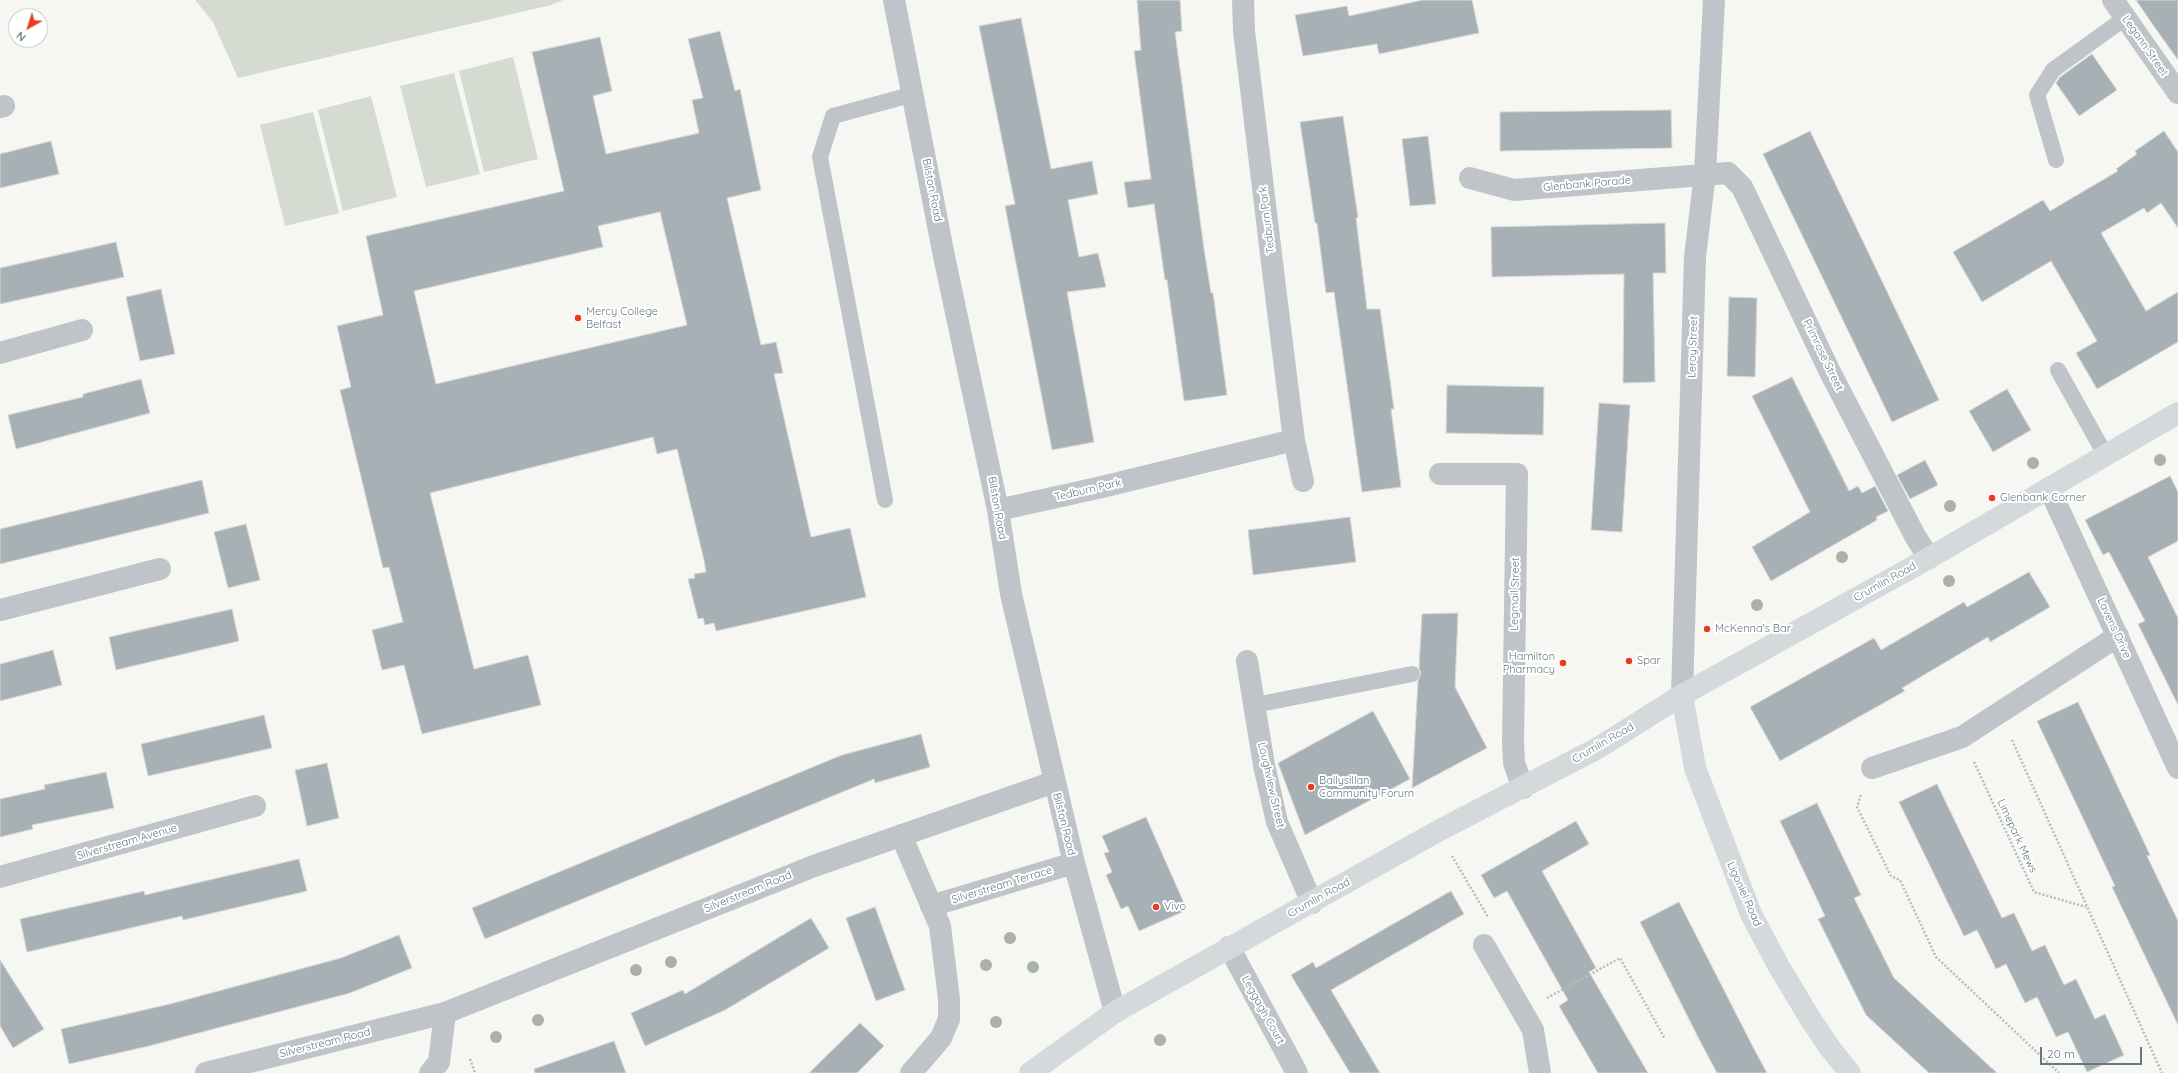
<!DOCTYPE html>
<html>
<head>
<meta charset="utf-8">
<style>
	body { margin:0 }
	#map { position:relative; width:2178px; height:1073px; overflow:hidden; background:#f6f6f2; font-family:Quicksand,sans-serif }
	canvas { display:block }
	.north { position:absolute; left:8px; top:8px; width:40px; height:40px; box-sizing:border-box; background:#fff; border:1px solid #c1c9ce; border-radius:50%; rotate:219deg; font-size:11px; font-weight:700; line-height:16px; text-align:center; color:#647984 }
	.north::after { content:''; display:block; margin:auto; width:14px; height:18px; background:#e83b20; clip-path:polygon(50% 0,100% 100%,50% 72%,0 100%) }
	.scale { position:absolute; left:2040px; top:1047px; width:102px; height:18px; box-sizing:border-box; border:2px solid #647984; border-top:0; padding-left:5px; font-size:12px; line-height:14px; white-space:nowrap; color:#647984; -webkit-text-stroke:3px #fff; paint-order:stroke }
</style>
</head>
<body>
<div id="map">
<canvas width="2178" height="1073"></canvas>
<div class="north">N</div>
<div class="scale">20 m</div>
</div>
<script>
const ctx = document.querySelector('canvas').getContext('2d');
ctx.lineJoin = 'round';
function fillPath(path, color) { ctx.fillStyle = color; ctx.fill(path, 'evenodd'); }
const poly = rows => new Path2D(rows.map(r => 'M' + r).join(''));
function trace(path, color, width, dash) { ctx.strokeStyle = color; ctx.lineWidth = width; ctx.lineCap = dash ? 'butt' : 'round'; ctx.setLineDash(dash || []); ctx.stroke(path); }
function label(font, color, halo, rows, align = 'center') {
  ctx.font = font + ' Quicksand,sans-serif'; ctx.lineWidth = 4; ctx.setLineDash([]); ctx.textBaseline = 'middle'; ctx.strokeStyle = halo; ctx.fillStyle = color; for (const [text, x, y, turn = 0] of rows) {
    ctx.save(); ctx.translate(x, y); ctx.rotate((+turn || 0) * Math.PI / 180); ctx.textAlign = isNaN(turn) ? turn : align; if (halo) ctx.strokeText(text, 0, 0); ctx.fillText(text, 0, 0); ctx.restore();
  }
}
fillPath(poly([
	[195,0,563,0,551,5,238,78,213,22],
	[513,57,538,159,484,172,459,71],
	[454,73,480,174,426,187,400,86],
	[371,96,397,197,343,211,318,110],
	[313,112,339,213,285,226,260,125]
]), '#d6dbd1');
const building = poly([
	[1137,0,1180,0,1182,31,1175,32,1204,249,1211,293,1213,293,1227,395,1184,401,1167,280,1165,280,1154,204,1128,208,1124,182,1151,179,1134,51,1141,50,1137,0],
	[1423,0,1472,0,1479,33,1379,54,1377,44,1303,56,1295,15,1347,6,1349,16,1423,0],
	[2136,0,2178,0,2178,60,2151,22,2136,0],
	[1021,18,1051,169,1092,161,1098,194,1068,200,1079,257,1098,253,1106,287,1067,292,1094,442,1052,450,1005,206,1015,204,979,26,1021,18],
	[720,31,735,91,740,89,761,190,727,198,761,345,776,342,783,373,774,374,811,537,850,528,866,597,716,631,714,623,705,625,703,618,698,619,688,579,695,578,694,574,706,572,704,560,677,449,657,454,653,437,430,493,474,669,528,655,541,705,422,734,404,665,382,670,372,630,403,622,389,567,383,568,340,390,351,387,337,326,383,315,366,236,564,191,532,52,600,37,612,91,593,96,606,154,699,133,692,100,703,98,688,39,720,31],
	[660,212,687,325,436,384,414,291,603,247,598,226,660,212],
	[2092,54,2117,90,2079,116,2056,83,2060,77,2092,54],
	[1671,110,1672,148,1500,151,1500,112,1671,110],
	[1343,116,1358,217,1356,218,1367,309,1380,309,1394,409,1391,409,1401,487,1362,492,1334,292,1326,293,1317,223,1315,223,1300,122,1343,116],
	[1810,131,1939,400,1892,422,1763,154,1810,131],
	[2164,131,2178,152,2178,228,2161,203,2147,213,2144,208,2101,233,2146,311,2178,292,2178,342,2097,389,2076,353,2097,341,2051,261,1982,302,1953,252,2043,200,2050,211,2118,171,2116,169,2137,154,2135,151,2164,131],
	[1428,136,1436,204,1410,206,1402,139,1428,136],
	[51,141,59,174,0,188,0,154,51,141],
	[1665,223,1666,273,1653,273,1655,382,1623,383,1624,274,1492,277,1491,227,1665,223],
	[116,242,124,277,0,304,0,268,116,242],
	[161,289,175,354,140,361,126,297,161,289],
	[1729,297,1757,298,1755,377,1727,376,1729,297],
	[1792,377,1849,491,1858,486,1862,493,1875,486,1888,511,1876,517,1877,520,1771,581,1752,547,1810,512,1752,396,1792,377],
	[141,379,150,413,16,449,8,415,83,397,83,394,141,379],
	[1447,385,1544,387,1543,435,1446,433,1447,385],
	[2007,389,2031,430,1993,452,1969,411,2007,389],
	[1599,403,1630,405,1622,532,1591,530,1599,403],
	[1925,460,1938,485,1910,499,1897,475,1925,460],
	[2170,476,2178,492,2178,541,2148,557,2178,618,2178,705,2138,624,2145,621,2109,552,2103,555,2085,520,2170,476],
	[202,480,209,513,0,564,0,529,202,480],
	[1350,517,1356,562,1253,575,1248,530,1350,517],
	[246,524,260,580,228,588,214,532,246,524],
	[2029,572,2050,607,1990,642,1988,637,1902,688,1905,691,1780,761,1750,707,1874,638,1881,650,1964,602,1967,607,2029,572],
	[232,609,239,641,116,670,109,637,232,609],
	[1458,613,1455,687,1487,748,1412,788,1418,681,1421,673,1419,668,1422,614,1458,613],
	[53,650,62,685,0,701,0,664,53,650],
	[2078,702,2150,855,2147,856,2178,921,2178,1025,2112,887,2115,886,2037,721,2078,702],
	[1373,711,1410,779,1305,835,1278,763,1373,711],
	[264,715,272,748,148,776,141,744,264,715],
	[921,734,930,767,875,783,874,779,485,939,472,908,842,755,921,734],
	[327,763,339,818,307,826,295,770,327,763],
	[106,772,114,808,32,825,33,829,0,837,0,799,45,789,44,785,106,772],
	[1937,784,2002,918,2014,913,2032,951,2045,945,2064,985,2076,979,2095,1019,2105,1014,2124,1055,2087,1072,2068,1032,2056,1037,2037,997,2025,1003,2006,964,1996,969,1977,930,1964,936,1899,802,1937,784],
	[1817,803,1861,895,1854,898,1894,978,1997,1073,1929,1073,1866,1015,1818,919,1825,916,1780,821,1817,803],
	[1146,817,1187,910,1139,931,1128,906,1121,909,1106,875,1112,872,1104,853,1109,852,1102,836,1146,817],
	[1576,821,1589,844,1542,871,1596,968,1589,972,1648,1073,1598,1073,1559,1006,1568,1000,1507,891,1494,898,1481,875,1576,821],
	[299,859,307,891,183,920,182,916,27,952,20,919,144,891,145,895,299,859],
	[1451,891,1464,914,1331,990,1380,1073,1350,1073,1291,975,1313,962,1316,968,1451,891],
	[1679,902,1753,1047,1767,1073,1717,1073,1701,1043,1640,922,1679,902],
	[875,907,905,990,876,1001,846,918,875,907],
	[811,918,829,948,725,1010,645,1046,631,1013,683,990,685,994,811,918],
	[399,935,412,968,350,993,149,1046,69,1064,61,1029,170,1004,341,958,399,935],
	[0,960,44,1029,13,1048,0,1026,0,960],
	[860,1023,884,1046,857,1073,809,1073,860,1023],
	[614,1041,626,1073,535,1073,534,1069,614,1041]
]);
fillPath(building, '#a7b1b5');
trace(building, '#d7d7d5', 1);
trace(poly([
	[2012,740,2162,1073],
	[1974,762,2034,892,2086,907],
	[1861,795,1857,807,1891,876,1900,880,1936,957,2059,1073],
	[1452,856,1488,917],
	[1547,998,1620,958,1665,1039],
	[470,1059,475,1073]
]), '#b8bcbe', 2.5, [2, 2]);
trace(poly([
	[2056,160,2037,95,2053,70,2125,18],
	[2058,370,2106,456],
	[885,500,820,157,833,116,914,94],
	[1255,705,1412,674]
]), '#bec4c7', 16);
trace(poly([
	[894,0,944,256,998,510,1011,594,1074,863,1115,1012],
	[1243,0,1244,31,1274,279,1294,440,1303,481],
	[2113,0,2178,93],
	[0,107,4,106],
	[1470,178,1514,190,1728,173,1742,187,1829,370,1915,536,1929,558],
	[0,353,82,330],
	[1440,474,1517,474,1513,743,1514,763,1523,788],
	[2049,488,2178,768],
	[998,510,1102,487,1294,440],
	[0,610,160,569],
	[1247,661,1264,765,1277,822,1312,903],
	[1682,695,1695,257,1705,173,1714,0],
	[1872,768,1962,737,2118,636],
	[901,835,940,926,949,999,949,1019,941,1038,911,1073],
	[0,877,255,806],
	[931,906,1074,863],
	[1484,945,1533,1030,1540,1073],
	[1229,947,1297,1073],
	[206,1073,445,1013,814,866,1054,782],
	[430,1073,439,1062,445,1013]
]), '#bec4c7', 22);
trace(poly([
	[1682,695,1695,768,1751,914,1778,965,1811,1020,1830,1048,1850,1073]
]), '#d4d9dc', 22);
trace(poly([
	[1030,1073,1115,1012,1438,831,1598,748,1682,695,1929,558,2178,413]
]), '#d4d9dc', 22);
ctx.fillStyle = '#a9b2a3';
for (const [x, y] of [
	[2160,460],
	[2033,463],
	[1950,506],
	[1842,557],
	[1949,581],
	[1757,605],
	[1010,938],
	[671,962],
	[986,965],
	[1033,967],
	[636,970],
	[538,1020],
	[996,1022],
	[496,1037],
	[1160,1040]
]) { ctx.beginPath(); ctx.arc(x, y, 6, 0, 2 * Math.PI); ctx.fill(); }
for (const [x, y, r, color] of [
	[578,318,4,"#e83b20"],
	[1992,498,4,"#e83b20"],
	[1707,629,4,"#e83b20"],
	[1629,661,4,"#e83b20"],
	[1563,663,4,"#e83b20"],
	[1311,787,4,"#e83b20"],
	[1156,907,4,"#e83b20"]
]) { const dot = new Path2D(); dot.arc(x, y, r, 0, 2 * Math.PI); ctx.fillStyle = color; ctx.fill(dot); trace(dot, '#fff', 1.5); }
label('11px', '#647984', '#fff', [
	["Legann Street",2145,46,55],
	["Glenbank Parade",1587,184,-5],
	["Bilston Road",932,190,79],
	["Tedburn Park",1267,220,-97],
	["Leroy Street",1693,347,-88],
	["Primrose Street",1823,355,64],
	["Tedburn Park",1088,490,-13],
	["Bilston Road",997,508,80],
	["Crumlin Road",1885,582,-29],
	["Legmail Street",1515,594,-89],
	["Lavens Drive",2114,628,65],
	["Crumlin Road",1603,743,-30],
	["Loughview Street",1271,785,77],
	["Bilston Road",1064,824,76],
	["Limepark Mews",2017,836,65],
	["Silverstream Avenue",127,842,-16],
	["Silverstream Terrace",1002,885,-17],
	["Silverstream Road",748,892,-22],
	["Ligoniel Road",1744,894,66],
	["Crumlin Road",1319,898,-29],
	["Leggagh Court",1263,1010,61],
	["Silverstream Road",325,1043,-14]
]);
label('11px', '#647984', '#fff', [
	["Mercy College",586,312],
	["Belfast",586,325],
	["Glenbank Corner",2000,498],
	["McKenna's Bar",1715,629],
	["Hamilton",1555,657,"right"],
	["Pharmacy",1555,670,"right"],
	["Spar",1637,661],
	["Ballysillan",1319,781],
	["Community Forum",1319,794],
	["Vivo",1164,907]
], 'left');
</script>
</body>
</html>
